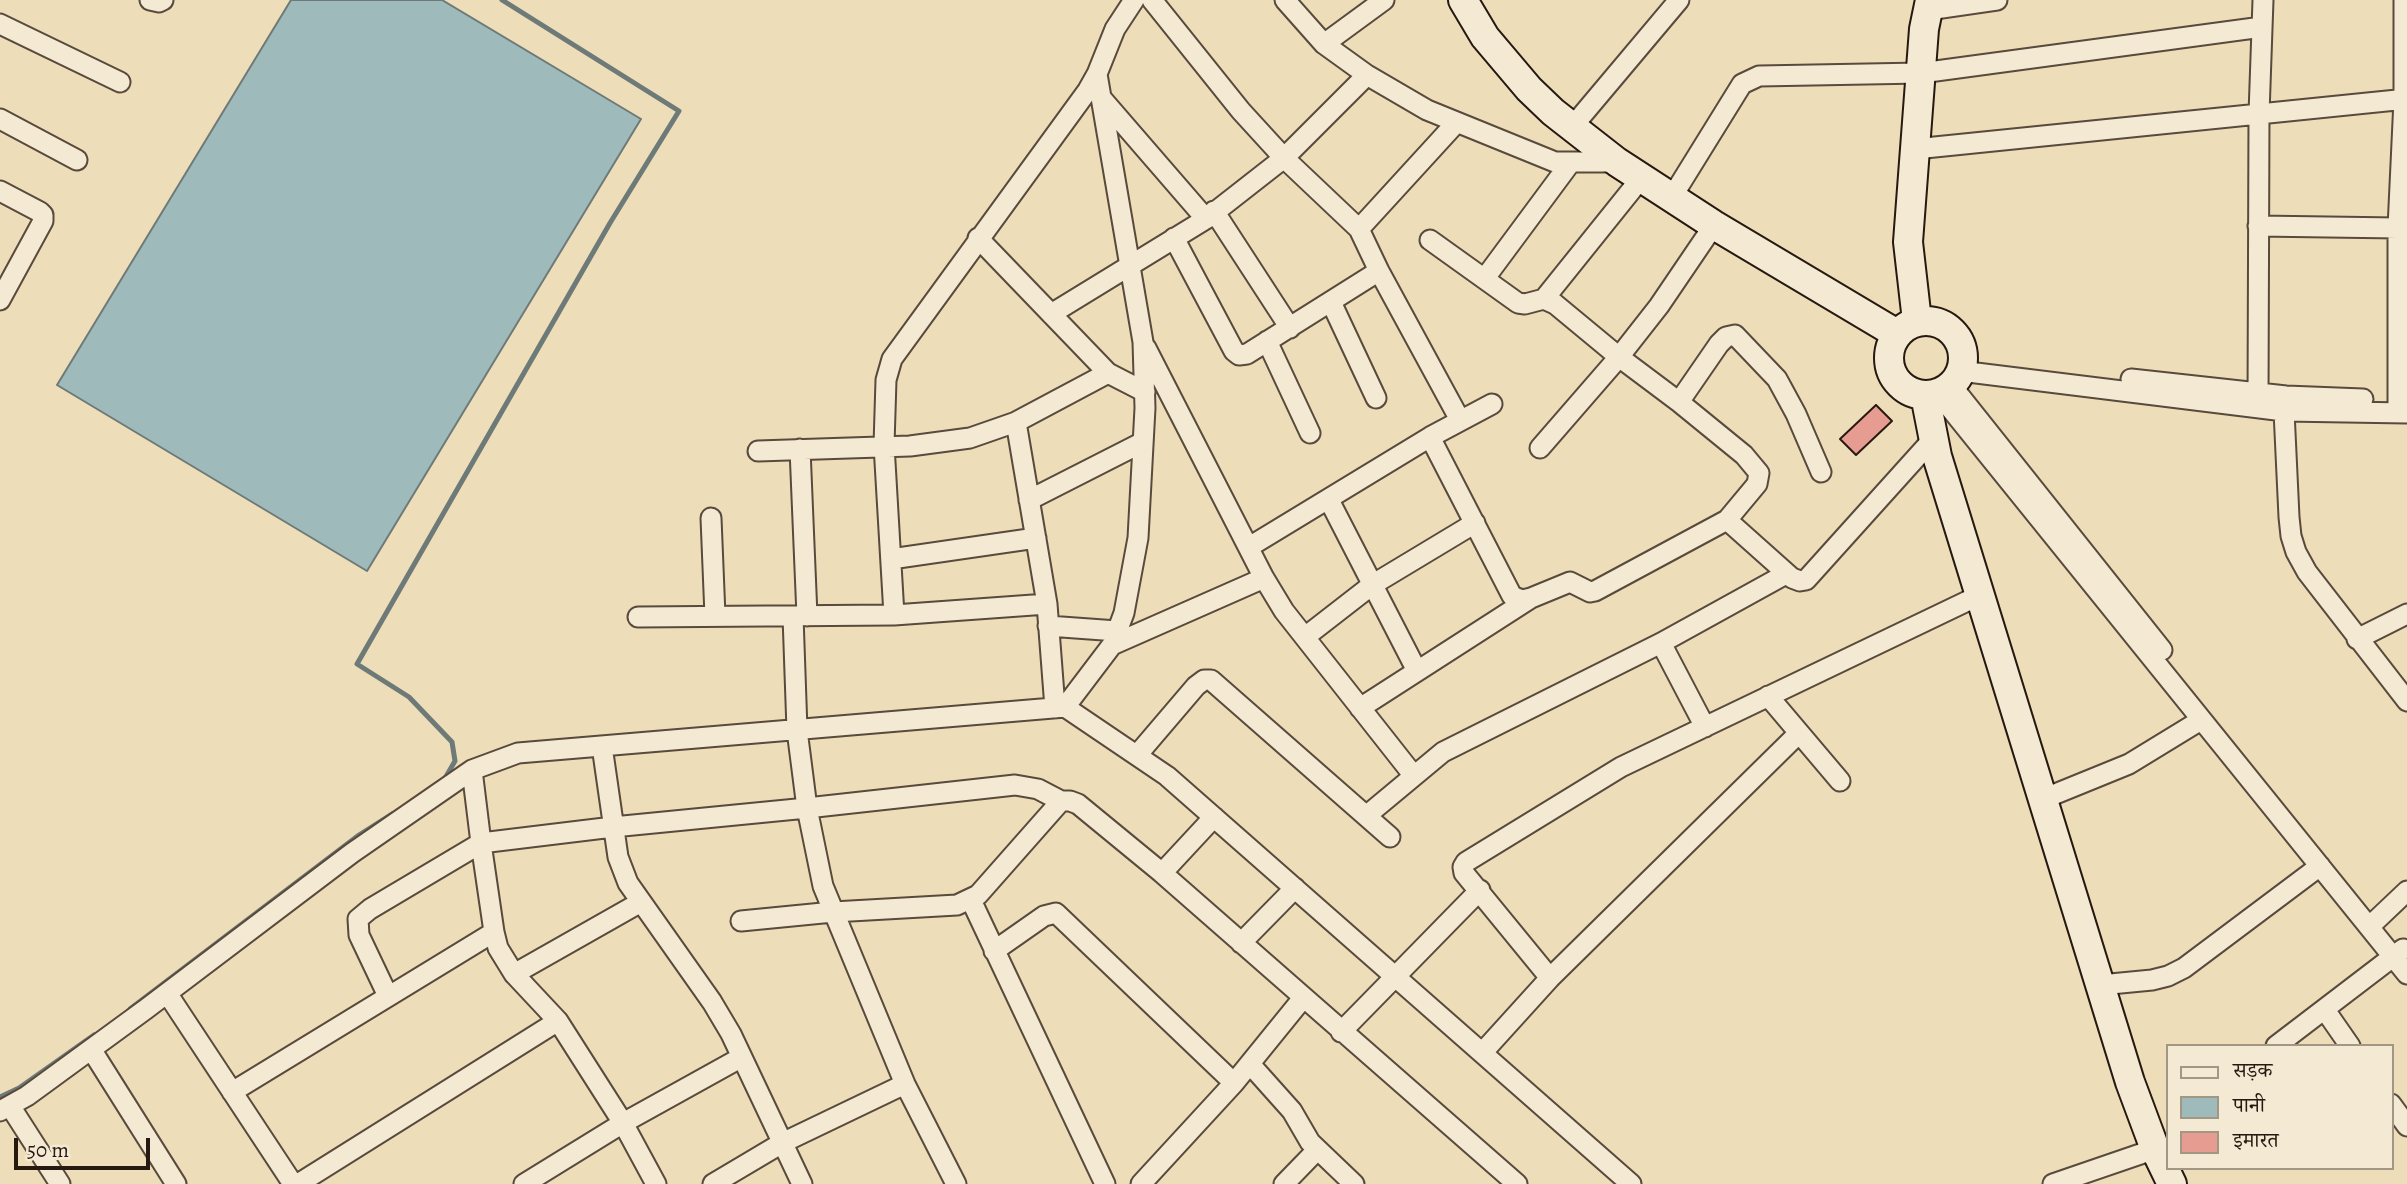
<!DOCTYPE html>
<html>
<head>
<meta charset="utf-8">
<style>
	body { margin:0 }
	#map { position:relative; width:2407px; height:1184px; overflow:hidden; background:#eeddb9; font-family:Alegreya,"Noto Serif Devanagari",serif }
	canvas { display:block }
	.legend { position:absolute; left:2166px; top:1044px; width:228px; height:126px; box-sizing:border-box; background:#f4e9d2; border:2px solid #a29685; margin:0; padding:9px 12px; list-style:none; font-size:21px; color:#261912 }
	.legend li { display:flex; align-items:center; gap:14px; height:35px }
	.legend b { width:35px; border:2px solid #a29685 }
	.scale { position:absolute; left:14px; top:1138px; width:136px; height:32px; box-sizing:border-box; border:4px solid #261912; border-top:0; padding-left:9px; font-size:21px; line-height:24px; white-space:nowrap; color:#261912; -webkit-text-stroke:5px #f4e9d2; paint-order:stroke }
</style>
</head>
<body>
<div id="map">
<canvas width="2407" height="1184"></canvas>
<ul class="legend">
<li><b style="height:9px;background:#f4e9d2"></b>सड़क</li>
<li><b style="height:19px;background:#9ebaba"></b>पानी</li>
<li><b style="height:19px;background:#e79c91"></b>इमारत</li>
</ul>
<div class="scale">50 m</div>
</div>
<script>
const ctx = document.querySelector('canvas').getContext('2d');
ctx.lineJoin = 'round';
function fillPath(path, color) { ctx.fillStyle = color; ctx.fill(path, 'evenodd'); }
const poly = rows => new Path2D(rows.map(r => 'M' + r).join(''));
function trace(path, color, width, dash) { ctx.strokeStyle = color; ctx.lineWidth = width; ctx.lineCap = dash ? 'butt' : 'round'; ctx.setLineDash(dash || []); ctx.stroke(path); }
const water = poly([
	[291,0,442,0,641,119,367,571,57,385,291,0]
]);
fillPath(water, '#9ebaba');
trace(water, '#6e7a77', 2);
trace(poly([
	[444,780,455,761,452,742,409,697,357,664,610,223,679,111,502,0],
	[130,1009,359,835,392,814],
	[0,1097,19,1088,94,1035]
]), '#6e7a77', 5);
const building = poly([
	[1876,405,1892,421,1856,455,1840,439,1876,405]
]);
fillPath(building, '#e79c91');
trace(building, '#261912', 2);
const street = poly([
	[150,0,159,2,163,0],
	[1152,0,1241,111,1284,158,1359,229,1379,271,1460,420],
	[1285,0,1324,44,1367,75,1427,110,1555,162,1617,162],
	[1928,10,1997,0],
	[0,24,120,82],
	[1324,44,1384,0],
	[1103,100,1206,219],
	[0,119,77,160],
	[1573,126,1679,0],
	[1915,149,2407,99],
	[0,191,40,212,43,215,43,221,0,300],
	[1672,197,1742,84,1759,76,1921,73,2262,27],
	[1214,211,1290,328],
	[2258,226,2398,228],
	[1359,229,1456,123],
	[978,238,1108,373],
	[1174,238,1234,351,1239,355,1247,354,1379,271],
	[1430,240,1518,303,1525,304,1544,299,1555,304,1619,357,1679,402,1744,455,1759,473,1757,484,1727,520,1595,591,1590,592,1570,582,1531,598,1522,600,1512,596,1430,437],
	[1485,278,1571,162],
	[1544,299,1642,177],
	[1331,302,1376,398],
	[1051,314,1206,219,1284,158,1367,75],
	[1267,341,1310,433],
	[1146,348,1264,578,1284,611,1414,776],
	[1960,371,2284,411,2407,413],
	[2131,379,2286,396,2363,399],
	[1951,385,2162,650],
	[1938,393,2407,974],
	[2285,400,2284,411,2289,517,2291,536,2296,552,2307,572,2407,701],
	[1679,402,1719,344,1726,337,1735,335,1777,379,1796,414,1821,472],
	[2258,403,2259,114,2263,0],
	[2398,412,2398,228,2404,100,2404,0],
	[1016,422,1047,604,1055,708],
	[1540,448,1619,357,1659,306,1714,225],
	[800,449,807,616],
	[758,451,910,446,970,438,1016,422,1108,373,1145,392],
	[1029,500,1143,442],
	[1329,500,1417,671],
	[711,518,715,616],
	[1727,520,1792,578,1800,581,1806,580,1933,439],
	[1249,547,1430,437,1492,404],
	[891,559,1036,538],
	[894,615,884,445,886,380,892,359,1088,90,1097,74,1115,29,1134,0],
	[793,616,797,730,807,808,823,886,905,1084,956,1184],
	[638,617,894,615,1047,604],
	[1048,626,1117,631],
	[1305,637,1372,585,1475,523],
	[2357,639,2407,614],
	[1661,643,1705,727],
	[1112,645,1264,578],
	[1768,696,1840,781],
	[1065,707,1112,645,1124,613,1138,538,1145,408,1143,342,1097,74],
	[1360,708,1531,598],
	[602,746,618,857,628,883,712,1002,731,1034,802,1184],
	[1138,754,1196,686,1204,680,1211,680,1390,837],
	[472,770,481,843,494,932,498,948,514,974,558,1021,623,1123,656,1184],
	[2043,799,2129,764,2201,720],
	[1366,816,1443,752,1661,643,1786,574],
	[1162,873,1214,817],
	[971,900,1105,1184],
	[741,921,833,912,957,905,978,895,1061,801,1070,801,1078,804,1162,873,1517,1184],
	[2369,927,2407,891],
	[1241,943,1295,888],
	[994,951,1044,916,1056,913,1234,1083],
	[514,974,641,902],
	[1550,978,1464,873,1463,867,1466,862,1621,767,1980,595],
	[2100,985,2152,980,2168,976,2184,968,2320,866],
	[167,993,293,1184],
	[388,996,359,935,358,919,370,909,481,843,613,827,807,808,1015,785,1038,789,1061,801],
	[2325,1010,2350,1046],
	[1341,1032,1480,890],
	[2276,1046,2403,949],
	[91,1049,176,1184],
	[1482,1053,1550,978,1799,733],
	[1250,1064,1292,1111,1310,1142,1354,1184],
	[232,1092,494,932],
	[2391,1104,2407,1126],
	[10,1106,60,1184],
	[0,1111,27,1096,146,1009,352,853,472,770,518,753,1065,707,1167,776,1631,1184],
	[298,1184,558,1021],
	[524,1184,623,1123,742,1057],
	[713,1184,782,1143,905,1084],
	[1141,1184,1234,1083,1303,998],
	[1284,1184,1317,1150],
	[2053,1184,2155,1149]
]);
const secondary = poly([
	[1463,0,1485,37,1529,89,1553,112,1617,162,1714,225,1897,334],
	[1917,321,1908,242,1924,29,1930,0],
	'1889 358a37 37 0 1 1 74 0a37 37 0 1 1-74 0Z',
	[1925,395,1937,456,2130,1082,2155,1149,2172,1184]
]);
trace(street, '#584a3c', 23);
trace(secondary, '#261912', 32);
trace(street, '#f4e9d2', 19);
trace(secondary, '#f4e9d2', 28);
</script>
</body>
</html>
